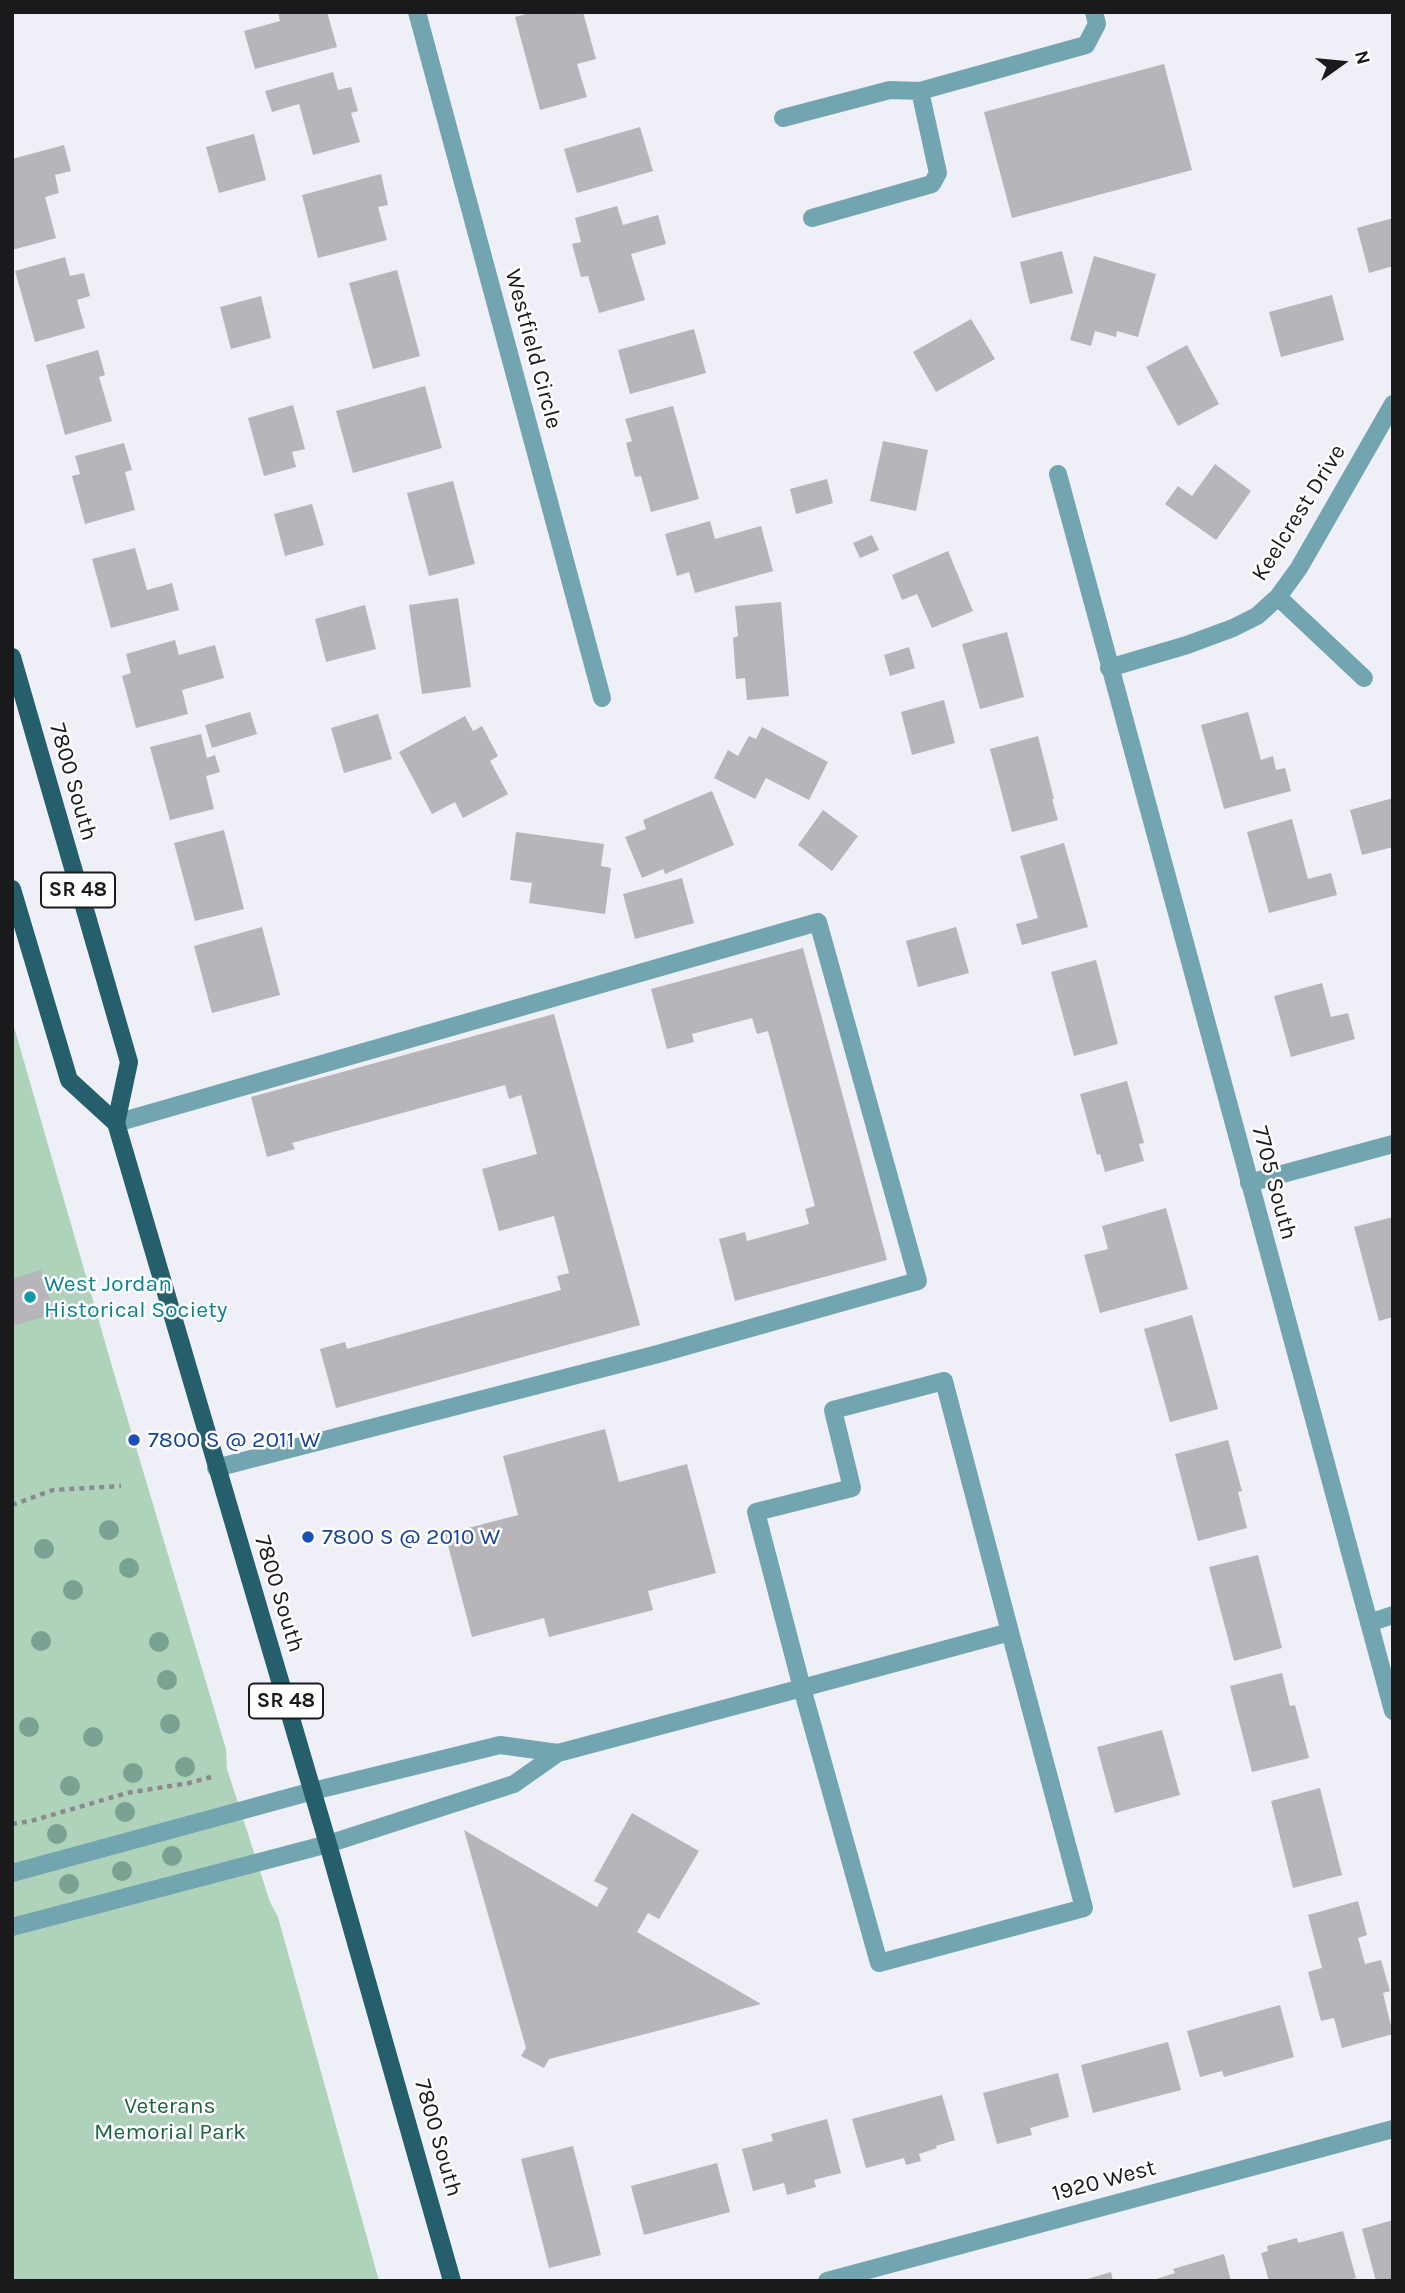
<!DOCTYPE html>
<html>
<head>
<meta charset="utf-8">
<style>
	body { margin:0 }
	#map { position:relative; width:1405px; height:2293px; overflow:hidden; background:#eff0f7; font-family:Karla,sans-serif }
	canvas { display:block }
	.frame { position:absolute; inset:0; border:14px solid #1a1a1d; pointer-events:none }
	.north { position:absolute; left:1307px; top:28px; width:70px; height:70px; -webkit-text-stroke:5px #fefefe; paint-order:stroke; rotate:75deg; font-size:19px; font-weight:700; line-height:28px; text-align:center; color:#1a1a1d }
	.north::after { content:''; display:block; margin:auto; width:24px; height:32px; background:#1a1a1d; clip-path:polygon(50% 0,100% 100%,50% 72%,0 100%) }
</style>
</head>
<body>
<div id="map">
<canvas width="1405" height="2293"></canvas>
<div class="frame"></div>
<div class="north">N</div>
</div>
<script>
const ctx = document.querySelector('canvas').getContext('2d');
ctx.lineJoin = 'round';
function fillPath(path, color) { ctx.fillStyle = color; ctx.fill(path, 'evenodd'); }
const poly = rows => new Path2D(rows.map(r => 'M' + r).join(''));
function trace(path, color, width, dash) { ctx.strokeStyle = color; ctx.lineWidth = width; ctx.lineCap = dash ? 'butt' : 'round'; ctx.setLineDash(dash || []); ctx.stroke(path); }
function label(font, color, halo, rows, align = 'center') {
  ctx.font = font + ' Karla,sans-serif'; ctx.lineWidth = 5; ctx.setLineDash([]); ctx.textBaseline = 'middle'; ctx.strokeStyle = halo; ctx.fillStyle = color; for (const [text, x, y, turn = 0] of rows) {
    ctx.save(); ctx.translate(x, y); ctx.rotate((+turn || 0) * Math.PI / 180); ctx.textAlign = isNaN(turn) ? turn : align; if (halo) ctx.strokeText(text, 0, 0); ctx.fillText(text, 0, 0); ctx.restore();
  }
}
fillPath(poly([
	[12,1020,118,1387,226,1749,227,1769,270,1902,278,1917,379,2281,12,2281]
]), '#afd2bb');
fillPath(poly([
	[278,12,327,12,337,47,255,69,244,31,280,21],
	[533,12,583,12,596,59,577,64,587,97,540,110,515,17],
	[1164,64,1192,170,1012,218,984,112],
	[333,72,338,90,351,87,358,111,351,113,360,142,313,155,299,104,272,112,265,91],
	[640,127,653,171,577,193,564,149],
	[254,134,266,180,219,193,206,147],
	[64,145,71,171,55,175,59,193,45,197,56,238,12,250,12,159],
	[381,174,388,205,378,207,387,240,318,258,302,195],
	[617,206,623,225,658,215,666,244,631,254,645,300,599,313,588,276,581,277,572,244,581,242,575,218],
	[1393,218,1393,266,1369,273,1357,228],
	[1062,251,1073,293,1030,304,1020,262],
	[1094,256,1156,274,1138,337,1117,331,1116,337,1095,331,1091,346,1070,340],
	[65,257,70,276,84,273,90,296,77,300,85,328,35,342,15,271],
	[397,270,420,356,373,369,349,283],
	[1332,295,1344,340,1281,357,1269,312],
	[261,296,271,338,231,349,220,307],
	[971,319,995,359,936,392,913,352],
	[694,329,706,373,630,394,618,350],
	[1187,345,1219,404,1178,426,1146,367],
	[98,350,105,375,99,377,112,421,65,435,46,365],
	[425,386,442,448,353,473,336,411],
	[293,405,305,449,292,452,296,467,264,476,248,418],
	[673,406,699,499,651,512,641,476,635,477,626,443,632,441,625,419],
	[883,441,928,450,916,511,870,501],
	[124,443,132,470,125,472,135,510,85,524,72,476,80,474,75,456],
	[1215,464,1251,491,1216,540,1165,504,1178,486,1192,496],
	[827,479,833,503,796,514,790,489],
	[453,481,475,564,429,576,407,493],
	[312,504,324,545,285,556,274,514],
	[710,521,715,539,761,526,773,571,695,593,689,572,677,576,665,534],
	[872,535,879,550,860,558,853,543],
	[135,548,147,590,172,583,179,610,111,628,92,559],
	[948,551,973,611,932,628,917,594,902,600,892,575],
	[458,598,471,687,422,694,409,605],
	[781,602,789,696,747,700,745,678,736,679,733,638,738,636,735,606],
	[365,605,376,649,326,662,315,619],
	[1007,632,1024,697,980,709,962,644],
	[175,640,179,655,215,645,224,678,182,690,188,714,136,728,122,676,131,673,126,654],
	[909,647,915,668,890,676,884,655],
	[944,700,955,743,912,755,901,712],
	[250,712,257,734,212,748,205,725],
	[1248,712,1261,760,1273,756,1276,770,1285,768,1291,791,1224,809,1201,725],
	[378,714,392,759,344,773,331,728],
	[465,716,473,731,482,726,498,756,490,761,508,794,463,818,455,802,432,814,399,752],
	[762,727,828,762,809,800,766,778,755,799,714,778,728,750,738,756,749,736,756,739],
	[201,734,207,758,215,755,220,772,206,776,214,809,170,820,150,747],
	[1038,736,1054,799,1052,799,1058,820,1012,832,990,749],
	[712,791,734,845,665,874,663,869,642,878,625,837,646,829,643,820],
	[1393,798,1393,847,1362,855,1350,810],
	[823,810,858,836,832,871,798,845],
	[1292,819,1308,879,1331,873,1337,895,1269,913,1247,832],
	[224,830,244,909,195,921,174,843],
	[516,832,604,844,601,866,611,868,605,914,529,903,532,883,510,880],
	[1064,843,1088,927,1022,945,1016,924,1038,918,1020,856],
	[682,878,694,923,635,939,623,894],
	[262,927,280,995,212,1013,194,946],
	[956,927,969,973,918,987,906,941],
	[803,948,887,1260,735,1301,719,1239,745,1232,747,1241,809,1224,805,1209,815,1206,768,1031,757,1034,752,1018,692,1034,694,1042,667,1049,651,989],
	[1096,960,1118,1044,1074,1056,1051,972],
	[1322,983,1331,1017,1348,1013,1355,1039,1291,1057,1274,996],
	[554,1014,640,1325,336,1408,320,1349,345,1342,347,1349,561,1290,557,1276,569,1273,554,1216,499,1231,482,1169,537,1154,521,1095,509,1099,505,1085,292,1143,295,1149,267,1157,251,1097],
	[1127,1081,1144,1143,1139,1144,1144,1161,1105,1172,1100,1154,1097,1155,1080,1094],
	[1166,1208,1188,1289,1100,1313,1084,1255,1108,1249,1102,1226],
	[1393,1217,1393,1317,1379,1321,1354,1227],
	[41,1270,54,1314,12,1326,12,1279],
	[1192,1315,1218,1409,1170,1422,1144,1329],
	[605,1429,619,1482,687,1464,716,1573,648,1591,653,1610,549,1637,544,1618,472,1637,445,1534,518,1515,503,1456],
	[1228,1440,1242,1491,1238,1492,1247,1528,1198,1541,1175,1454],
	[1258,1555,1282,1648,1234,1661,1209,1567],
	[1282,1673,1290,1706,1295,1705,1309,1758,1252,1772,1230,1686],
	[1162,1730,1180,1795,1115,1813,1097,1747],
	[1320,1788,1342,1875,1293,1888,1271,1801],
	[632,1813,699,1851,659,1919,648,1913,637,1932,761,2004,549,2059,544,2068,521,2056,526,2048,464,1830,597,1907,608,1888,594,1881],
	[1358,1901,1367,1935,1358,1938,1365,1964,1381,1960,1390,1991,1383,1993,1393,2034,1342,2048,1334,2018,1321,2021,1308,1972,1322,1968,1308,1915],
	[1280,2005,1294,2057,1224,2077,1222,2071,1200,2077,1187,2031],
	[1168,2042,1181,2090,1093,2113,1081,2065],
	[1058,2073,1069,2117,1030,2128,1032,2135,997,2144,983,2093],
	[942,2095,955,2140,936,2146,937,2148,919,2154,921,2161,906,2165,904,2158,866,2168,852,2119],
	[827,2119,841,2173,814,2180,816,2187,787,2195,784,2183,753,2191,742,2149,773,2141,771,2134],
	[573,2146,601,2255,549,2268,521,2159],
	[717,2163,730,2212,644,2235,631,2186],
	[1393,2220,1393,2281,1376,2281,1362,2229],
	[1343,2231,1356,2278,1345,2281,1269,2281,1261,2253,1268,2251,1267,2246,1297,2238,1298,2243],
	[1224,2254,1231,2281,1150,2281,1175,2273,1173,2269],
	[1111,2272,1113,2281,1084,2281,1084,2280]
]), '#b7b4ba');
trace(poly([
	[12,1505,53,1490,121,1486],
	[12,1824,31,1821,127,1793,189,1783,211,1777]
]), '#8a8a8f', 4.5, [5, 5]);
trace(poly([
	[783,118,890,90,920,91,1086,45,1097,24,1094,12],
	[812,218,932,184,938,173,920,91],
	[116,1123,818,922,918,1281,658,1354,216,1468],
	[12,1873,313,1791,500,1745,558,1753],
	[12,1927,328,1844,514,1784,558,1753,802,1688,1010,1632,1084,1908,879,1963,802,1688,756,1512,852,1488,833,1410,944,1381,1010,1632]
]), '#73a5b0', 18);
trace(poly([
	[417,12,602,698],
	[1058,474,1393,1711],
	[1278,597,1364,678],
	[1109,668,1187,645,1233,628,1257,616,1278,597,1299,568,1393,404],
	[1249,1183,1393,1144],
	[1369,1623,1393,1615],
	[827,2281,1393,2129]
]), '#73a5b0', 18);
trace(poly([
	[12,657,129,1062,116,1123,328,1844,452,2281],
	[12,889,69,1080,116,1123]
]), '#245f6b', 18);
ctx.fillStyle = '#7aa292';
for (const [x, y] of [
	[109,1530],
	[44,1549],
	[129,1568],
	[73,1590],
	[41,1641],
	[159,1642],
	[167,1680],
	[170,1724],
	[29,1727],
	[93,1737],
	[185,1767],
	[133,1773],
	[70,1786],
	[125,1812],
	[57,1834],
	[172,1856],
	[122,1871],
	[69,1884]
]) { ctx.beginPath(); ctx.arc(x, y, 10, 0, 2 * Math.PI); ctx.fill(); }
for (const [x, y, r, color] of [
	[30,1297,7,"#0f9aa8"],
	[134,1440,7,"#1a4fb4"],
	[308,1537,7,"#1a4fb4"]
]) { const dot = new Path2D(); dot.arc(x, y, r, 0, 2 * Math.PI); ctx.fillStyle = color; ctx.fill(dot); trace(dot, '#fefefe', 2.5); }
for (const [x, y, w] of [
	[78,890,74],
	[286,1701,74]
]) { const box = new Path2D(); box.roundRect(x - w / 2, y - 17.5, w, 35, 5); ctx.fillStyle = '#fefefe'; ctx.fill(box); trace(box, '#1a1a1d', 2); }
label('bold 21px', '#1a1a1d', null, [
	["SR 48",78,890],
	["SR 48",286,1701]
]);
label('23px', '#1a1a1d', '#fefefe', [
	["Westfield Circle",533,349,75],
	["Keelcrest Drive",1299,513,-58],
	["7800 South",73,782,74],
	["7705 South",1274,1183,75],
	["7800 South",279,1594,73],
	["7800 South",438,2138,74],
	["1920 West",1104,2181,-15]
]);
label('23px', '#0d838f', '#fefefe', [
	["West Jordan",44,1284],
	["Historical Society",44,1310]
], 'left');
label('23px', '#164399', '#fefefe', [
	["7800 S @ 2011 W",148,1440],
	["7800 S @ 2010 W",322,1537]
], 'left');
label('23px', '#1b633f', '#fefefe', [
	["Veterans",170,2106],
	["Memorial Park",170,2132]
]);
</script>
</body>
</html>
